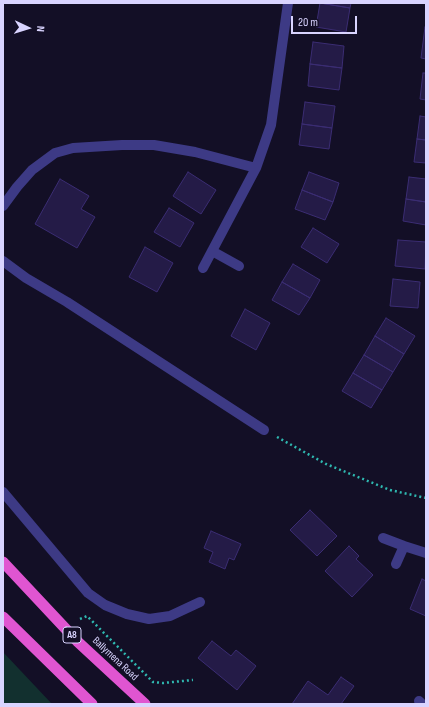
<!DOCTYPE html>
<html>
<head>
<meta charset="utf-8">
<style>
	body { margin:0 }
	#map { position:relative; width:429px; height:707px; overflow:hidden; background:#130f26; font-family:"Sofia Sans Condensed",sans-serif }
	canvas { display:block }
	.frame { position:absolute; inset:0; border:4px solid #d9d4ff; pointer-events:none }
	.north { position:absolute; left:8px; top:8px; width:40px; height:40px; -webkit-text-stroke:3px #130f26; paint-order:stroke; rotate:94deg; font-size:11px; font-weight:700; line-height:16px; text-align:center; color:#d9d4ff }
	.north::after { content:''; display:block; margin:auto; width:14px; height:18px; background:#d9d4ff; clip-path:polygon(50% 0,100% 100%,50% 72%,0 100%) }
	.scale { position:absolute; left:291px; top:16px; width:66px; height:18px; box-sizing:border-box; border:2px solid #d9d4ff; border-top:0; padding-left:5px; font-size:12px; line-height:14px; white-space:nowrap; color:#d9d4ff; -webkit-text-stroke:3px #130f26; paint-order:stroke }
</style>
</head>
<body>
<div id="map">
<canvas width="429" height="707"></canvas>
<div class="frame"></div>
<div class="north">N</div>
<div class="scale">20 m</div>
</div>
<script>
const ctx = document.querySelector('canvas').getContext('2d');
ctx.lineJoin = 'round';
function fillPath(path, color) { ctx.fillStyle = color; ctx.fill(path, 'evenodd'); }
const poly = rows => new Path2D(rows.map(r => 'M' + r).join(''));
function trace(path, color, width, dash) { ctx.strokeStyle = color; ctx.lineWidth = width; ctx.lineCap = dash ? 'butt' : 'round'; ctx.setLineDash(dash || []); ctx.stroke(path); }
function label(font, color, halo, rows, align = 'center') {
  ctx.font = font + ' "Sofia Sans Condensed",sans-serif'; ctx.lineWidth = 3; ctx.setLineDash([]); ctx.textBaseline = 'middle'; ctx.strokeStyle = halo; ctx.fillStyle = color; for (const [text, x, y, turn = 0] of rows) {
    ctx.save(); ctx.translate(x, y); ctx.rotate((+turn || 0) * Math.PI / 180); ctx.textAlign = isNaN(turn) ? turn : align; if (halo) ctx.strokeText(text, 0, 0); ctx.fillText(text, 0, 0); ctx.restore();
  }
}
fillPath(poly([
	[3,652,52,704,3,704]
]), '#12302f');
const building = poly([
	[320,3,350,8,346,32,316,27,320,3],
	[320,3,351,3,350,8,320,3],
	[425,27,426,27,426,59,421,58,425,27],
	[313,42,344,46,342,68,310,64,313,42],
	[310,64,342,68,339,90,308,86,310,64],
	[423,73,426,73,426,100,420,99,423,73],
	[305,102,335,106,332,128,302,124,305,102],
	[420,116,426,117,426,140,417,139,420,116],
	[302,124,332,128,329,149,299,145,302,124],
	[417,139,426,140,426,163,414,162,417,139],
	[188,172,216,190,201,214,173,196,188,172],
	[309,172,339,183,333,202,302,190,309,172],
	[409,177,426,179,426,202,406,199,409,177],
	[60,179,89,196,81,209,95,217,77,248,35,224,60,179],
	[302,190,333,202,325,220,295,209,302,190],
	[406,199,426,202,426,225,403,221,406,199],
	[169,208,194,223,180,247,154,232,169,208],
	[313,228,339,244,327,263,301,247,313,228],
	[398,240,426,242,425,269,395,266,398,240],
	[145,247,173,263,157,292,129,277,145,247],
	[293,264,320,280,310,298,282,282,293,264],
	[393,279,420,282,418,308,390,306,393,279],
	[282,282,310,298,299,315,272,300,282,282],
	[245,309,270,323,256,350,231,336,245,309],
	[386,318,415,336,404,354,375,336,386,318],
	[375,336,404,354,393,372,364,355,375,336],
	[364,355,393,372,382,390,353,373,364,355],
	[353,373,382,390,371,408,342,391,353,373],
	[310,510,337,536,317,556,290,530,310,510],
	[211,531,241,544,234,560,229,558,225,569,209,562,213,552,204,548,211,531],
	[349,546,359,556,356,559,373,575,352,597,325,571,349,546],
	[422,579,426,581,426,616,410,609,422,579],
	[212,641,231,656,236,650,256,666,237,690,198,658,212,641],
	[341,677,354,686,341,704,292,704,308,681,328,695,341,677]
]);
fillPath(building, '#241b47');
trace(building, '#3b2d73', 1);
trace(poly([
	[277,437,326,464,390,490,426,498],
	[80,619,87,616,153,682,163,683,193,680]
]), '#2fb8b0', 2.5, [2, 3]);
trace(poly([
	[3,492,88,593,105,605,127,614,149,619,170,616,200,602]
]), '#3d3a85', 10);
trace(poly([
	[3,206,17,187,32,170,55,153,73,148,122,145,154,145,195,152,256,168],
	[212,251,239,266],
	[3,261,26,278,67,302,264,430],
	[203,268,256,168,271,125,288,3],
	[383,538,404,546,426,553],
	[396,564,404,546],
	[419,701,422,704]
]), '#3d3a85', 10);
trace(poly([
	[3,562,78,642,145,704],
	[3,617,92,704]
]), '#e055d1', 11);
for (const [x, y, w] of [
	[72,635,18]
]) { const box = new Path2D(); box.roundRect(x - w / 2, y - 8, w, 16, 3); ctx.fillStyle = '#130f26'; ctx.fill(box); trace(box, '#d9d4ff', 1); }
label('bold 10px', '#d9d4ff', null, [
	["A8",72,635]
]);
label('11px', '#d9d4ff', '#130f26', [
	["Ballymena Road",115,659,43]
]);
</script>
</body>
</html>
